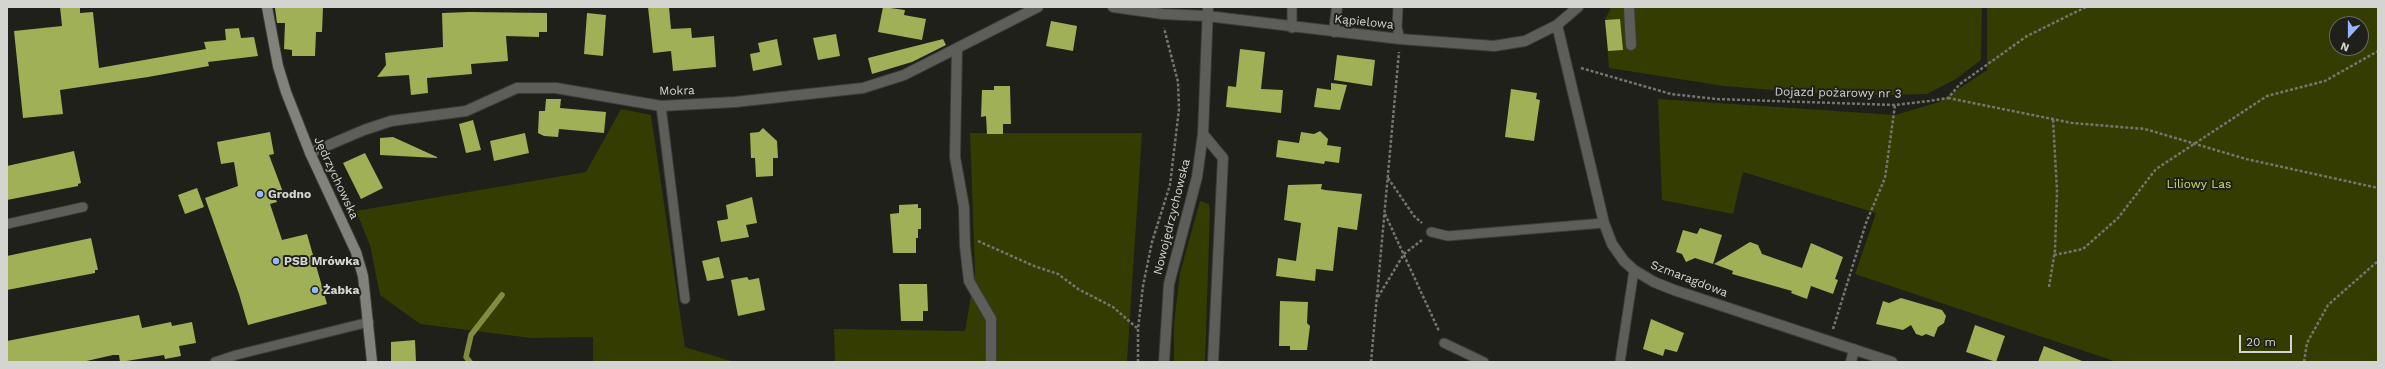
<!DOCTYPE html>
<html>
<head>
<meta charset="utf-8">
<style>
	body { margin:0 }
	#map { position:relative; width:2385px; height:369px; overflow:hidden; background:#1e2019; font-family:"Work Sans",sans-serif }
	canvas { display:block }
	.frame { position:absolute; inset:0; border:8px solid #d4d5d0; pointer-events:none }
	.north { position:absolute; left:2329px; top:16px; width:40px; height:40px; box-sizing:border-box; background:#1e2019; border:1px solid #676862; border-radius:50%; rotate:201deg; font-size:11px; font-weight:700; line-height:16px; text-align:center; color:#d4d5d0 }
	.north::after { content:''; display:block; margin:auto; width:14px; height:18px; background:#99b5fd; clip-path:polygon(50% 0,100% 100%,50% 72%,0 100%) }
	.scale { position:absolute; left:2239px; top:335px; width:53px; height:18px; box-sizing:border-box; border:2px solid #d4d5d0; border-top:0; padding-left:5px; font-size:12px; line-height:14px; white-space:nowrap; color:#d4d5d0; -webkit-text-stroke:3px #1e2019; paint-order:stroke }
</style>
</head>
<body>
<div id="map">
<canvas width="2385" height="369"></canvas>
<div class="frame"></div>
<div class="north">N</div>
<div class="scale">20 m</div>
</div>
<script>
const ctx = document.querySelector('canvas').getContext('2d');
ctx.lineJoin = 'round';
function fillPath(path, color) { ctx.fillStyle = color; ctx.fill(path, 'evenodd'); }
const poly = rows => new Path2D(rows.map(r => 'M' + r).join(''));
function trace(path, color, width, dash) { ctx.strokeStyle = color; ctx.lineWidth = width; ctx.lineCap = dash ? 'butt' : 'round'; ctx.setLineDash(dash || []); ctx.stroke(path); }
function label(font, color, halo, rows, align = 'center') {
  ctx.font = font + ' "Work Sans",sans-serif'; ctx.lineWidth = 4; ctx.setLineDash([]); ctx.textBaseline = 'middle'; ctx.strokeStyle = halo; ctx.fillStyle = color; for (const [text, x, y, turn = 0] of rows) {
    ctx.save(); ctx.translate(x, y); ctx.rotate((+turn || 0) * Math.PI / 180); ctx.textAlign = isNaN(turn) ? turn : align; if (halo) ctx.strokeText(text, 0, 0); ctx.fillText(text, 0, 0); ctx.restore();
  }
}
fillPath(poly([
	[1611,7,1982,7,1981,60,1956,79,1927,94,1892,95,1808,93,1724,86,1609,68,1605,20],
	[1987,7,2378,7,2378,362,2117,362,1855,274,1876,213,1743,172,1733,214,1662,200,1658,99,1895,115,1939,102,1987,70],
	[2337,24,2361,24,2361,48,2337,48],
	[621,109,651,115,685,347,734,362,593,362,593,337,531,338,420,324,380,295,370,245,356,211,586,172],
	[970,133,1142,133,1127,362,835,362,834,329,965,331,975,273],
	[1200,201,1209,204,1210,211,1205,362,1174,362,1174,323,1180,273]
]), '#343c02');
trace(poly([
	[470,362,466,357,471,335,502,295]
]), '#838c3e', 5.5);
fillPath(poly([
	[60,7,80,7,80,13,93,12,99,68,206,49,204,42,226,40,225,29,239,28,241,38,254,37,258,56,208,62,209,66,148,77,60,90,63,114,23,118,14,31,62,26],
	[308,7,323,7,322,32,316,32,315,56,292,56,292,50,284,49,285,23,277,23,275,8],
	[648,7,669,7,671,29,691,28,692,38,714,36,716,67,673,71,671,51,653,53],
	[883,7,905,10,904,15,926,19,922,40,878,32],
	[469,12,547,13,547,32,539,32,539,37,506,36,508,61,471,64,472,74,427,78,428,93,411,95,409,75,377,77,386,65,385,53,443,47,442,13],
	[587,13,606,15,603,56,584,54],
	[1620,19,1623,50,1608,51,1605,20],
	[1051,21,1077,26,1073,51,1046,46],
	[836,34,840,56,818,60,813,38],
	[777,39,782,65,753,71,750,54,760,52,758,43],
	[943,39,946,45,912,62,872,74,868,58],
	[1240,49,1265,52,1261,89,1283,90,1281,113,1226,107,1228,86,1236,87],
	[1337,55,1375,60,1372,86,1334,80],
	[1331,83,1347,85,1340,110,1314,107,1317,88,1331,90],
	[994,86,1010,86,1011,124,1003,124,1003,134,987,134,986,116,981,117,982,90,994,90],
	[1511,89,1537,93,1536,99,1540,100,1534,141,1505,137],
	[546,99,561,99,560,108,606,112,604,133,559,129,558,137,544,136,538,133,539,111,545,111],
	[473,120,481,150,466,153,459,124],
	[763,128,777,141,778,158,773,158,773,176,756,177,755,158,751,158,750,133,759,132],
	[1320,131,1328,139,1327,145,1341,147,1339,163,1325,161,1324,164,1276,157,1278,140,1299,143,1301,132,1314,134],
	[270,132,274,154,269,155,283,192,274,195,277,202,270,204,282,240,307,234,327,304,248,325,239,294,205,198,238,186,234,162,221,164,217,142],
	[525,133,529,153,494,161,490,141],
	[393,137,437,157,437,158,380,155,380,138],
	[74,151,81,183,78,184,78,186,7,200,7,166],
	[365,153,383,188,361,199,343,163],
	[1322,184,1321,189,1325,190,1362,194,1357,230,1338,227,1333,271,1316,269,1315,281,1276,276,1278,258,1296,261,1301,223,1284,220,1288,185],
	[197,188,204,207,185,214,178,195],
	[752,197,757,223,746,225,749,237,721,242,717,221,728,219,726,205],
	[918,204,918,208,921,208,921,229,918,229,918,238,916,238,916,253,893,253,890,214,899,213,899,205],
	[1700,228,1722,235,1713,264,1695,258,1686,262,1682,254,1676,252,1683,230,1697,234],
	[91,238,98,270,95,270,95,273,7,290,7,256],
	[1750,242,1758,245,1762,254,1802,268,1811,243,1843,257,1835,279,1838,280,1833,294,1811,286,1807,299,1791,293,1792,291,1732,274,1733,271,1714,264],
	[719,257,724,278,707,281,702,261],
	[747,277,749,280,759,278,765,310,738,316,731,280],
	[899,284,927,284,928,311,923,311,923,321,901,321],
	[1901,298,1942,310,1946,316,1944,323,1938,327,1934,337,1926,334,1922,336,1916,334,1911,325,1903,330,1876,324,1883,301,1889,303],
	[1280,301,1308,302,1307,323,1310,326,1307,350,1290,350,1290,346,1279,346],
	[139,315,142,328,171,322,172,326,192,322,196,343,179,346,181,356,165,359,164,355,120,362,119,355,113,355,82,362,7,362,7,341],
	[1651,319,1684,333,1677,352,1665,349,1663,356,1643,349],
	[1975,325,2005,336,1996,362,1966,352],
	[415,340,416,362,391,362,391,342],
	[2044,346,2082,361,2082,362,2038,362]
]), '#a0b056');
const service = poly([
	[1398,7,1397,27,1400,39],
	[1292,28,1292,7],
	[661,106,685,299],
	[7,224,83,207],
	[1431,232,1448,236,1604,223],
	[1444,343,1484,362],
	[215,362,236,355,369,322],
	[1620,362,1634,270]
]);
const pedestrian = poly([
	[1629,7,1631,45]
]);
const minor = poly([
	[1113,7,1163,14,1207,16,1400,39,1494,46,1525,41,1557,25,1578,7],
	[1557,25,1604,223,1612,244,1624,261,1634,270,1654,282,1674,290,1892,362],
	[1334,32,1337,7],
	[957,48,955,157,964,207,965,246,969,281,991,319,991,362],
	[1203,134,1223,158,1213,362],
	[310,153,364,130,391,121,466,111,517,88,556,88,661,106,735,102,863,88,904,75,1038,7],
	[1851,362,1854,349]
]);
const tertiary = poly([
	[1164,362,1169,284,1197,177,1203,134,1208,7]
]);
const secondary = poly([
	[267,7,278,66,286,92,310,153,356,252,363,276,372,362]
]);
trace(service, '#3b3d36', 11);
trace(pedestrian, '#3b3d36', 12);
trace(minor, '#3b3d36', 12);
trace(tertiary, '#3b3d36', 12);
trace(secondary, '#3b3d36', 12);
trace(poly([
	[1581,68,1671,94,1716,99,1895,105,1929,101,1948,98,1960,84,2027,36,2086,7],
	[1948,98,2072,123,2145,129,2246,159,2378,188],
	[1388,178,1414,216,1422,223],
	[1385,214,1439,331],
	[978,241,1034,266,1058,274,1078,289,1113,307,1137,328],
	[2054,255,2083,249,2118,218,2156,169,2267,96,2325,81,2378,51],
	[2049,287,2055,250,2057,191,2053,119],
	[1378,297,1404,254,1422,240],
	[1833,329,1866,223,1885,178,1895,105],
	[1138,362,1138,329,1143,286,1152,242,1170,185,1179,109,1178,82,1164,28],
	[1371,362,1399,52],
	[2304,362,2307,343,2328,305,2378,261]
]), '#74756f', 2.5, [3, 2]);
trace(service, '#5d5e5a', 9);
trace(pedestrian, '#5d5e5a', 10);
trace(minor, '#5d5e5a', 10);
trace(tertiary, '#5d5e5a', 10);
trace(secondary, '#80827b', 10);
for (const [x, y, r, color] of [
	[260,194,4,"#99b5fd"],
	[276,261,4,"#99b5fd"],
	[315,290,4,"#99b5fd"]
]) { const dot = new Path2D(); dot.arc(x, y, r, 0, 2 * Math.PI); ctx.fillStyle = color; ctx.fill(dot); trace(dot, '#1e2019', 1.5); }
label('12px', '#d4d5d0', '#1e2019', [
	["Kąpielowa",1364,22,6],
	["Mokra",677,91,-1],
	["Dojazd pożarowy nr 3",1838,93,1],
	["Jędrzychowska",336,178,65],
	["Nowojędrzychowska",1172,217,-76],
	["Szmaragdowa",1689,279,21]
]);
label('12px', '#cbe067', '#1e2019', [
	["Liliowy Las",2199,184]
]);
label('bold 12px', '#d4d5d0', '#1e2019', [
	["Grodno",268,194],
	["PSB Mrówka",284,261],
	["Żabka",323,290]
], 'left');
</script>
</body>
</html>
